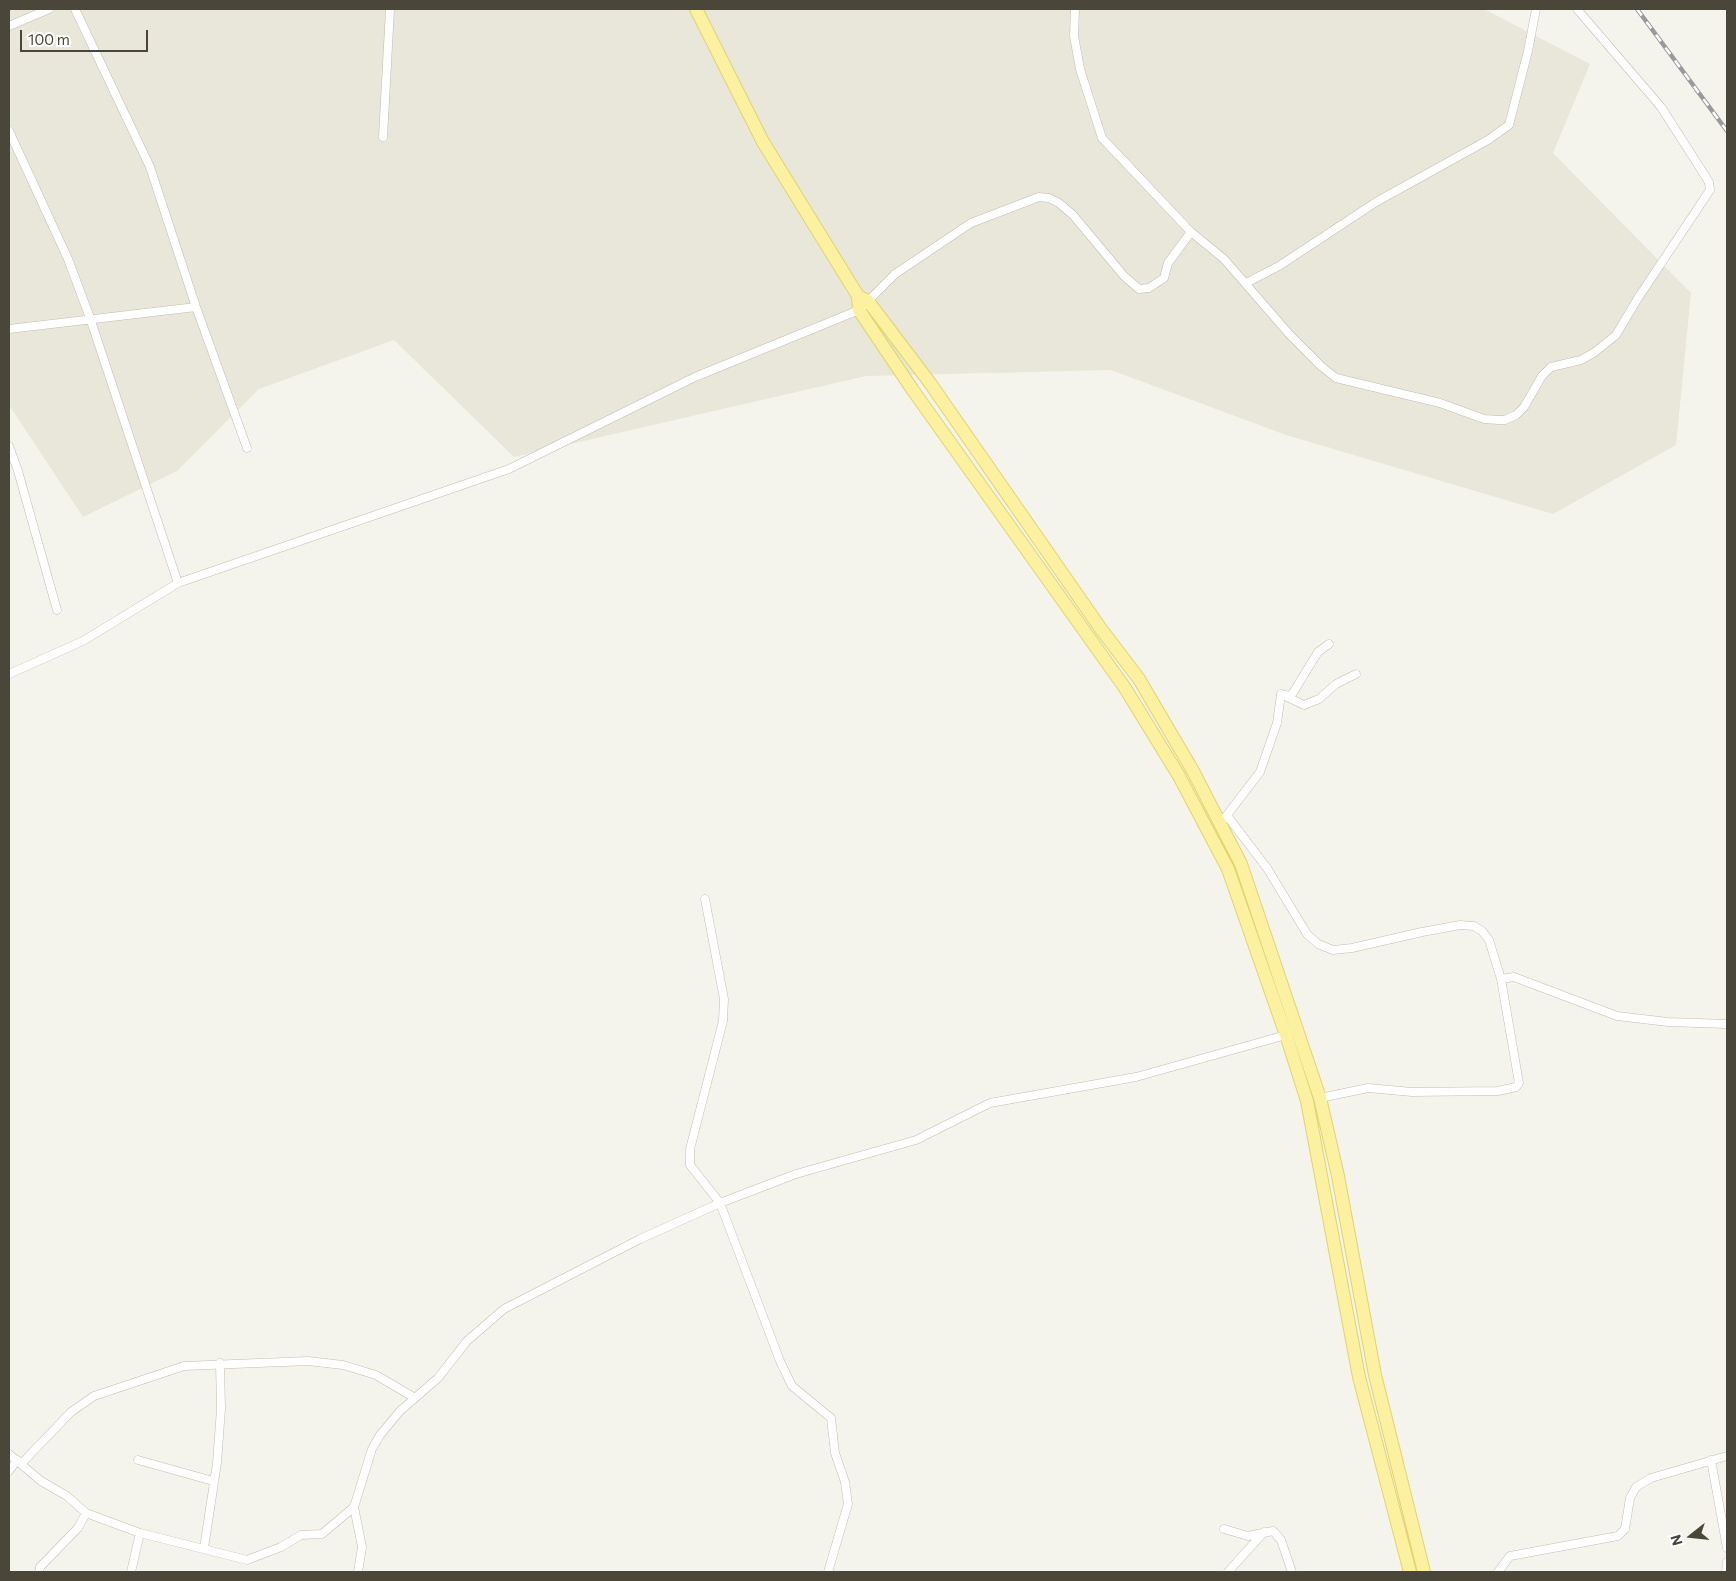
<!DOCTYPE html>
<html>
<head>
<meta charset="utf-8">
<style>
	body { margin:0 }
	#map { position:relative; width:1736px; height:1581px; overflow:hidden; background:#f5f4ec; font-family:Commissioner,sans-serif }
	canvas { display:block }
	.frame { position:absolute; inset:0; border:10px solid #4a473a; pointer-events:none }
	.north { position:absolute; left:1666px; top:1511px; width:50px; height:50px; -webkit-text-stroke:4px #fff; paint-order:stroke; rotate:254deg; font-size:14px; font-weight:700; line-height:20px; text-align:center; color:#4a473a }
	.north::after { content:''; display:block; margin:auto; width:18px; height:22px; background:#4a473a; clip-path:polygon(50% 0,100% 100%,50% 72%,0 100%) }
	.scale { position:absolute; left:20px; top:30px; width:128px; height:22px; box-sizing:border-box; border:2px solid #4a473a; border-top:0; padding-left:6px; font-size:15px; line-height:18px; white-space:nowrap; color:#4a473a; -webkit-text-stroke:4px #fff; paint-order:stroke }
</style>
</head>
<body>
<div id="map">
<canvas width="1736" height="1581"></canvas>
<div class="frame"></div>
<div class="north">N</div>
<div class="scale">100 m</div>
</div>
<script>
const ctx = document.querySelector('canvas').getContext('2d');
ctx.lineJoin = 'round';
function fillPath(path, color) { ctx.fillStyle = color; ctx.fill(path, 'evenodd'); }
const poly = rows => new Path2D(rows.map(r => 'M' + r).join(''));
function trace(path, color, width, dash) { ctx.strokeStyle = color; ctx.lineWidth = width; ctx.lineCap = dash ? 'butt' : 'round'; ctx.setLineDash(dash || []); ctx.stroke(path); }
fillPath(poly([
	[9,9,1484,9,1590,64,1553,153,1691,293,1676,445,1553,514,1286,435,1111,370,866,376,514,457,394,340,259,389,177,471,83,517,9,405]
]), '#e9e7da');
const street = poly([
	[75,9,150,167,196,307,247,448],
	[1075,9,1074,36,1080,69,1102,138,1191,232,1224,259,1290,335,1321,366,1336,378,1440,403,1484,419,1499,420,1505,420,1516,415,1524,407,1542,376,1551,367,1581,360,1595,352,1616,335,1638,298,1710,190,1709,182,1661,107,1577,9],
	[9,26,49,9],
	[9,131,68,259,90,318,178,583],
	[383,137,390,9],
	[1246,283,1279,266,1376,202,1488,140,1509,125,1528,51,1536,9],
	[9,329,196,307],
	[9,446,18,471,57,610],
	[9,674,83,641,178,583,509,469,695,377,859,310,895,274,971,223,1039,197,1049,198,1059,203,1073,215,1124,276,1139,289,1149,288,1164,278,1168,263,1191,232],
	[1281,694,1304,705,1319,699,1336,684,1356,674],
	[1285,695,1291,696,1318,652,1329,644],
	[1228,817,1267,868,1307,934,1318,944,1333,950,1352,948,1422,932,1460,925,1474,926,1482,931,1489,940,1501,979],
	[1224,819,1260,772,1277,723,1281,694],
	[705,899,724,999,723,1021,690,1149,690,1165,720,1203,780,1361,792,1386,831,1418,835,1453,845,1482,848,1504,828,1572],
	[1320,1098,1368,1088,1412,1092,1498,1091,1516,1087,1519,1083,1501,979,1514,977,1617,1016,1668,1022,1727,1024],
	[9,1454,41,1481,67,1496,86,1513,140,1533,247,1560,281,1547,301,1535,322,1534,354,1507,372,1449,380,1435,400,1411,438,1378,467,1341,504,1309,640,1239,720,1203,796,1174,916,1140,990,1103,1136,1077,1286,1035],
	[138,1460,213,1481],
	[1711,1460,1727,1548],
	[21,1464,71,1412,94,1396,184,1366,308,1361,343,1365,376,1375,415,1398],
	[9,1471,17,1460],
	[354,1507,362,1547,358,1572],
	[1224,1529,1248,1536,1273,1531,1281,1540,1292,1572],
	[204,1548,217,1463,221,1409,220,1363],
	[39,1572,40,1567,78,1528,86,1513],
	[131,1572,140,1533],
	[1228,1572,1264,1532],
	[1498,1572,1510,1556,1618,1536,1625,1529,1630,1498,1636,1487,1651,1478,1727,1456],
	[1726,1572,1727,1562]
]);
const primary = poly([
	[696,9,763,142,858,296,859,310,912,389,1125,688,1179,776,1228,869,1286,1035,1307,1101,1359,1377,1410,1572],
	[858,296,868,301,930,383,1101,629,1139,679,1193,771,1241,864,1320,1098,1338,1176,1375,1375,1424,1572]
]);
trace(street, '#c1beaf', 9);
trace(primary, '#e1d36f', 14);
trace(street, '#fff', 8);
trace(primary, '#fbf1a0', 12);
const rail = poly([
	[1637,9,1727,131]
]);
trace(rail, '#9a9a9a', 4.5);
trace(rail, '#fff', 2.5, [8]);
</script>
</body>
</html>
